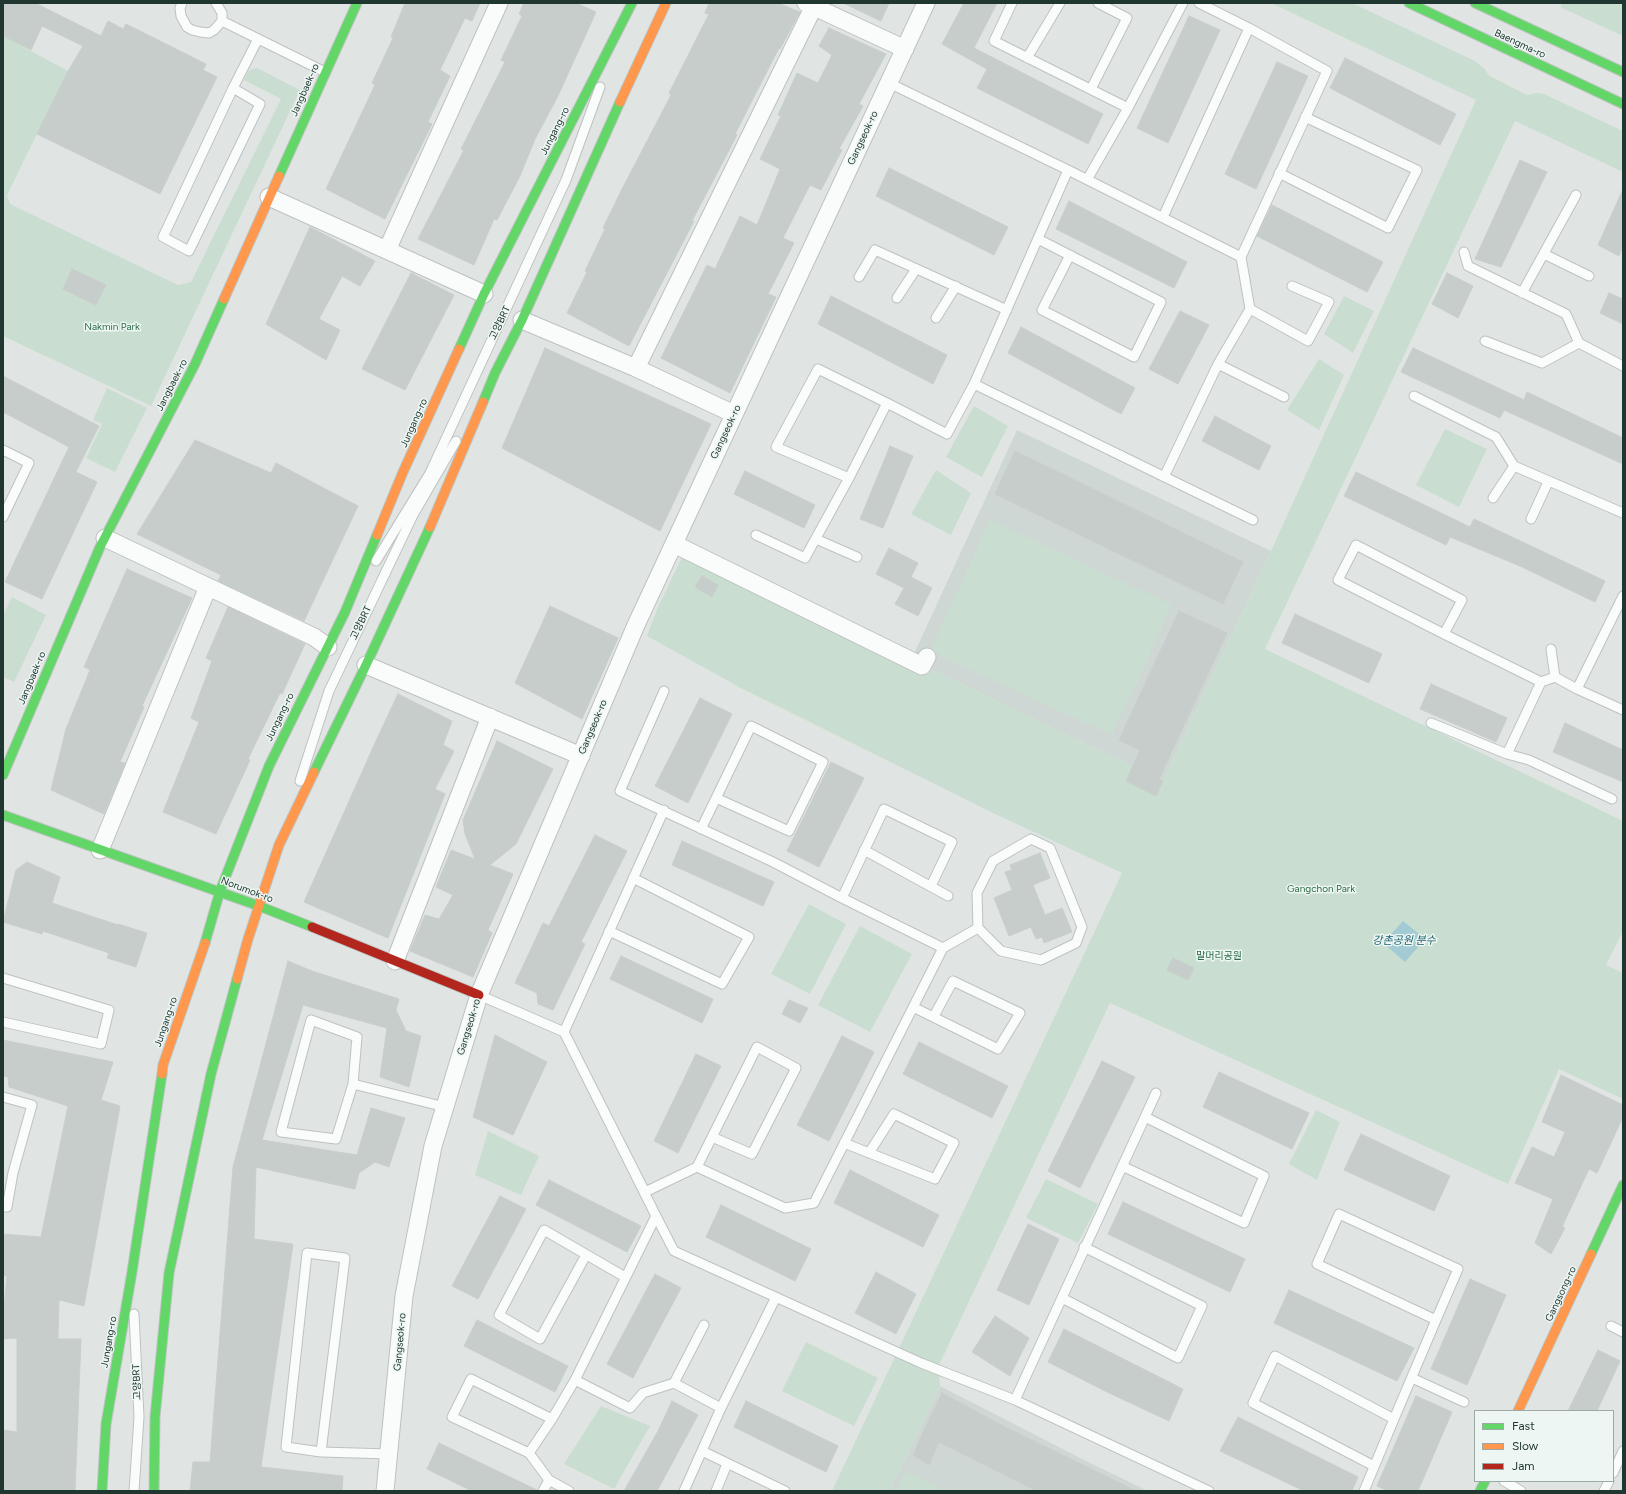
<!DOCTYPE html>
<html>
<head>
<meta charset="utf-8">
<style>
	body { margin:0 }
	#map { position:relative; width:1626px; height:1494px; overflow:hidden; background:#e0e5e3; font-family:Figtree,sans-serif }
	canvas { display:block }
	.frame { position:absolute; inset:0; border:4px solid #203731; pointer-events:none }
	.legend { position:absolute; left:1474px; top:1410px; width:140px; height:72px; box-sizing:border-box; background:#edf6f2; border:1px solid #9baaa5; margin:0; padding:5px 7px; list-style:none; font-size:12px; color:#203731 }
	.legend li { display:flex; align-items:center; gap:8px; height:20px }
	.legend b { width:20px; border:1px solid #9baaa5 }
</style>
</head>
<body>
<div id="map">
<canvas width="1626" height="1494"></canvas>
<div class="frame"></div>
<ul class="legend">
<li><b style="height:5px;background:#63d668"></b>Fast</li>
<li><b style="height:5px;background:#ff974d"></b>Slow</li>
<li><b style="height:5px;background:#b3261e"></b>Jam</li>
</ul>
</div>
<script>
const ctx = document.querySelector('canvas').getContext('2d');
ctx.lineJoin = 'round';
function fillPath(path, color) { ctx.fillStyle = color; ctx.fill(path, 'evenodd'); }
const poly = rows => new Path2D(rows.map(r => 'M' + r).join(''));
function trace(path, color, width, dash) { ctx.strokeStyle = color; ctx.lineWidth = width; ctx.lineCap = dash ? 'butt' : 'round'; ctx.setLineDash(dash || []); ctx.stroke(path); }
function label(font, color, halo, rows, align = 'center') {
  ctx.font = font + ' Figtree,"Noto Sans KR",sans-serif'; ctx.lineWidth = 3; ctx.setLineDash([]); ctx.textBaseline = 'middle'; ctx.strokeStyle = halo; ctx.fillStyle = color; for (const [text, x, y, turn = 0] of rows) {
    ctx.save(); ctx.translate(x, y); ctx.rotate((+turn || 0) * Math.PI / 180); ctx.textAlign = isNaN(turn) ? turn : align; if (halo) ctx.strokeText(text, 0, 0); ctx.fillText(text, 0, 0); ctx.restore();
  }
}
fillPath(poly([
	[1017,430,1271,551,1163,781,930,669,913,656],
	[940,1386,1088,1462,1148,1491,889,1491]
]), '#ced7d3');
fillPath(poly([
	[1271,3,1352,3,1475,61,1485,69,1488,75,1527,95,1537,93,1544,94,1623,131,1623,172,1515,121,1265,649,1623,821,1623,931,1606,965,1623,973,1623,1099,1559,1069,1508,1184,1110,1003,939,1365,940,1386,889,1491,832,1491,1122,873,993,813,741,688,647,636,658,607,682,557,928,673,930,669,1163,781,1271,551,1476,100],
	[1563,3,1623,3,1623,36,1560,7],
	[3,36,68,71,7,195,10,204,178,285,191,282,281,99,244,80,249,70,257,68,300,90,151,406,3,336],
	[1344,296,1374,311,1353,353,1324,334],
	[1319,359,1344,375,1319,430,1287,410],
	[107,388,147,408,115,472,86,458,102,424,93,420],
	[974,406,1008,426,982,477,946,457],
	[1445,429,1487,449,1459,507,1416,485],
	[936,470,971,493,951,535,911,514],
	[990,520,1172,605,1112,735,930,651],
	[12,597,46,615,14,682,3,677,3,616],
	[809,904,846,924,810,994,771,974],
	[860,926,912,954,870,1032,818,1005],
	[1316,1110,1340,1122,1317,1180,1289,1164],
	[488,1131,539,1156,521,1195,475,1175],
	[1046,1179,1098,1204,1078,1243,1026,1218],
	[806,1342,878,1378,854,1426,782,1391],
	[601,1406,650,1426,614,1489,564,1464],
	[906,1472,945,1491,896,1491]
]), '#c9ded0');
fillPath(poly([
	[1403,921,1425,939,1405,962,1383,943]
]), '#a2cbd3');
const building = poly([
	[3,3,35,3,101,36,108,21,123,29,126,24,206,64,203,70,217,77,160,194,37,134,68,71,83,46,42,26,31,50,3,36,3,3],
	[405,3,480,3,472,21,465,18,440,70,450,76,428,122,432,124,385,219,326,189,375,85,372,83,393,38,391,37,405,3],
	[524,3,576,3,596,12,558,96,535,139,520,176,497,220,494,219,474,265,418,239,464,150,461,149,505,62,501,60,522,16,519,14,524,3],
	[709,3,778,3,800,12,780,49,779,48,735,134,737,135,692,221,694,221,629,346,567,313,587,272,585,271,605,229,603,228,621,191,671,95,669,93,709,14,705,13,709,3],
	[843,3,889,3,881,21,843,3],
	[964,3,997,3,974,48,1103,114,1088,144,977,88,987,69,942,44,964,3],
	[1189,16,1220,30,1168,143,1137,128,1189,16],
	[829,28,886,54,859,104,863,106,839,149,842,150,821,190,810,185,783,238,794,243,768,294,776,297,730,393,661,358,707,265,715,269,740,216,757,225,780,169,760,159,781,116,778,115,797,73,818,83,832,55,819,46,829,28],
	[1345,58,1456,114,1440,145,1330,88,1345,58],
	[1277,62,1308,76,1256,189,1225,174,1277,62],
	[1520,160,1547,172,1501,267,1475,259,1520,160],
	[889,168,1008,227,994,255,876,196,889,168],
	[1623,189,1623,246,1619,256,1598,245,1623,189],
	[1069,201,1187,262,1174,288,1056,229,1069,201],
	[1272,205,1383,262,1367,292,1257,236,1272,205],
	[310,227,375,261,360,286,342,276,319,319,340,330,326,360,266,324,310,227],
	[72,269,106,285,96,305,63,289,72,269],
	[411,273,454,295,405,390,362,369,411,273],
	[1447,273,1473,286,1458,318,1432,304,1447,273],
	[1609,293,1623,299,1623,324,1600,313,1609,293],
	[831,296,947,355,933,384,818,324,831,296],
	[1180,311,1209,325,1178,384,1149,369,1180,311],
	[1021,327,1135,388,1121,414,1008,353,1021,327],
	[545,348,711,424,660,531,502,448,545,348],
	[1413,348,1524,400,1527,392,1623,438,1623,464,1504,410,1500,418,1401,372,1413,348],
	[3,376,99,426,76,472,97,482,42,599,5,582,69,447,3,412,3,376],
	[1215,416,1271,446,1259,470,1202,441,1215,416],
	[195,440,271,473,276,463,358,506,304,621,218,581,221,575,137,534,195,440],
	[890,446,913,456,883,528,860,519,890,446],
	[1015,451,1243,562,1223,604,995,494,1015,451],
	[745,471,815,505,804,528,734,494,745,471],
	[1356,472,1470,527,1474,519,1605,581,1595,602,1520,566,1450,537,1446,545,1344,496,1356,472],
	[889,548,918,563,911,577,932,588,918,616,895,604,904,588,876,574,889,548],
	[127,569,192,598,142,706,144,707,120,762,125,763,104,814,51,790,66,729,90,670,84,667,127,569],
	[702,576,718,585,712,597,695,587,702,576],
	[550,606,618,638,582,719,515,683,550,606],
	[228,607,305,644,282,694,280,693,248,759,250,760,216,834,163,812,199,722,191,718,212,661,206,658,228,607],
	[1179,611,1227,633,1159,779,1163,781,1156,796,1126,781,1140,750,1119,740,1179,611],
	[1295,614,1382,654,1369,683,1282,643,1295,614],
	[1431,684,1507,718,1496,742,1420,709,1431,684],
	[398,694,452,721,443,745,454,751,435,789,445,794,388,938,304,902,375,743,398,694],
	[700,698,732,714,688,803,655,786,700,698],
	[1565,723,1623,750,1623,782,1553,752,1565,723],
	[497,741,553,769,516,844,490,865,513,874,488,930,492,933,473,977,410,951,425,915,439,919,453,895,436,887,451,850,475,859,465,834,463,820,497,741],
	[831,762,864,778,819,867,787,851,831,762],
	[595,835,627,851,581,942,585,944,553,1010,538,1004,537,993,515,983,543,923,549,926,595,835],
	[682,841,774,882,763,906,672,865,682,841],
	[1040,853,1050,878,1033,885,1045,915,1062,908,1072,932,1044,943,1042,937,1036,939,1031,927,1009,936,994,898,1012,890,1005,872,1012,870,1010,865,1040,853],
	[27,862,60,877,52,903,118,925,118,924,147,933,136,967,107,958,109,953,43,931,42,934,3,922,16,870,27,862],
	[621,956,713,999,702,1023,610,979,621,956],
	[1173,958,1194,968,1188,980,1167,970,1173,958],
	[288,961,312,971,399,999,396,1010,406,1031,421,1036,409,1087,380,1077,387,1028,303,1005,262,1140,357,1155,371,1108,405,1118,389,1167,375,1162,359,1173,355,1189,256,1167,254,1239,293,1244,261,1467,343,1476,342,1491,190,1491,193,1462,210,1462,233,1167,288,961],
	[789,1000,808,1008,800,1023,782,1014,789,1000],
	[495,1035,547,1062,513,1135,473,1117,495,1035],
	[842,1036,874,1052,829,1141,797,1125,842,1036],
	[3,1040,113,1062,101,1100,120,1106,84,1306,59,1300,58,1339,81,1339,75,1491,3,1491,3,1430,17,1432,17,1338,3,1339,3,1318,7,1276,3,1275,3,1234,41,1237,68,1106,9,1087,8,1077,3,1076,3,1040],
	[919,1042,1008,1086,992,1118,903,1074,919,1042],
	[696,1054,721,1066,678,1153,654,1141,696,1054],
	[1102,1061,1135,1077,1080,1188,1048,1171,1102,1061],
	[1219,1072,1309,1113,1292,1149,1203,1107,1219,1072],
	[1561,1075,1623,1105,1623,1117,1597,1173,1589,1169,1562,1227,1565,1228,1551,1254,1535,1243,1553,1199,1515,1183,1532,1147,1554,1157,1565,1132,1542,1122,1561,1075],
	[1361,1134,1450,1176,1434,1211,1344,1170,1361,1134],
	[850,1170,939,1215,923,1247,834,1203,850,1170],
	[549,1180,641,1226,627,1252,536,1205,549,1180],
	[500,1196,526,1209,478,1299,452,1286,500,1196],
	[1123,1202,1245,1259,1230,1292,1108,1234,1123,1202],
	[721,1205,811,1249,795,1281,706,1237,721,1205],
	[1028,1224,1059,1239,1029,1305,997,1290,1028,1224],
	[876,1272,916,1294,896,1334,855,1313,876,1272],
	[655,1274,681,1288,633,1378,607,1364,655,1274],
	[1470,1279,1506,1295,1467,1385,1431,1369,1470,1279],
	[1289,1290,1414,1348,1397,1381,1274,1323,1289,1290],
	[995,1316,1029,1338,1010,1376,972,1352,995,1316],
	[477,1320,568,1366,555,1392,464,1346,477,1320],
	[1064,1329,1183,1389,1169,1421,1107,1392,1048,1362,1064,1329],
	[1598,1350,1620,1361,1597,1411,1568,1411,1598,1350],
	[942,1393,1001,1425,1136,1491,1037,1491,939,1442,929,1465,913,1455,925,1428,942,1393],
	[1416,1396,1452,1412,1418,1491,1388,1491,1377,1486,1416,1396],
	[672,1401,698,1415,657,1491,624,1491,658,1431,672,1401],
	[746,1401,838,1446,826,1472,734,1427,746,1401],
	[1238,1417,1358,1477,1352,1491,1304,1491,1220,1451,1238,1417],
	[439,1443,537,1490,537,1491,472,1491,437,1474,427,1469,439,1443]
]);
fillPath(building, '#c7cdcb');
trace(building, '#c9cecc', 1);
const lane = poly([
	[182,3,180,8,181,16,187,27,192,30,200,32,209,33,214,30,222,21],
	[216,3,222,13,222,21,325,72],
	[1012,3,994,41,1128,108],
	[1199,3,1249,28,1327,71,1241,257],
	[1027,58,1060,3],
	[233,88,260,104,189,251,163,237,233,88,258,39],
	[1091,89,1127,18,1098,3],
	[1068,170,1241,257,1250,309,1218,364,1164,477],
	[1279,173,1388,228,1417,170,1305,117],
	[1088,178,1128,108,1183,3],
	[1163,217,1249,28],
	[1038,239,1161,302,1134,357,1042,310,1070,255],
	[1464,252,1468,266,1566,314,1579,343,1623,366],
	[1544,254,1589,276],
	[859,277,875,250,1007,310],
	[1522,293,1576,195],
	[897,298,916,269],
	[1250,309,1308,341,1329,302,1292,286],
	[936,318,956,286],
	[1485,341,1542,363,1579,343],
	[1218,364,1284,397],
	[974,384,1253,520],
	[1414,396,1496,437,1514,466,1623,513],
	[3,450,29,463,3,517],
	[849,478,776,447,818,369,887,403],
	[1493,498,1514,466],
	[1531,519,1548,482],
	[756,535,805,558,849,478,887,403,947,434,974,384,1068,170,889,83],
	[816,539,857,557],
	[376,561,430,473,566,180,600,87],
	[1444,634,1462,600,1356,545,1338,580,1444,634,1541,682],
	[1551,649,1555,677],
	[1577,689,1623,596],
	[664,691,620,791,773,862,842,898,884,809,952,842,931,886],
	[1431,723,1507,754],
	[300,781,329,691,413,515,456,441],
	[1612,799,1529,760,1507,754,1541,682,1555,677,1577,689,1623,710],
	[701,829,751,726,823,762,789,831,716,798],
	[1031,839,1050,848,1082,927,1076,943,1041,960,1001,951,978,928,977,893,993,861,1031,839],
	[864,850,948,896],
	[609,931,722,984,749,937,633,878],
	[943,948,978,928],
	[3,978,109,1010,101,1044,3,1022],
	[479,995,564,1032,664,810],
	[913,1007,998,1049,1020,1013,953,981,934,1016],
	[311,1020,357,1037,353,1084,336,1139,281,1132,311,1020],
	[353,1084,445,1107],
	[3,1097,32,1105,13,1173,7,1207,3,1207],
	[844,1143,935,1179,954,1143,894,1114,869,1153],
	[1122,1166,1244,1223,1264,1176,1145,1117],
	[697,1167,785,1208,814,1203,943,948,842,898],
	[656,1216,674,1251,921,1363,1015,1400,1209,1491],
	[586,1255,540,1339,499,1315,544,1230,625,1277],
	[1062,1298,1178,1358,1202,1306,1084,1247],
	[134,1314,139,1417,134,1491],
	[1611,1326,1623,1332],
	[1412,1378,1464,1402],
	[575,1380,630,1408,643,1393,674,1383,721,1408],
	[674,1383,704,1325],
	[1015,1400,1156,1093],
	[702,1451,785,1491],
	[321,1452,286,1447,307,1253,345,1258,321,1452,389,1454],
	[529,1453,452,1417,471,1379,552,1419],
	[1374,1466,1253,1403,1275,1356,1394,1419],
	[1613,1473,1623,1451],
	[549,1480,569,1491],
	[1504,1481,1521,1491],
	[543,1491,549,1480,529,1453,552,1419,575,1380,656,1216,564,1032,645,1192,697,1167,757,1047,796,1068,752,1154,712,1137],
	[684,1491,721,1408,776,1297],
	[716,1491,727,1464],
	[1364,1491,1394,1419,1436,1320,1458,1269,1339,1214,1317,1264,1436,1320],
	[1604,1491,1609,1481]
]);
const street = poly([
	[806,3,905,49],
	[269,197,484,294],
	[387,250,499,3],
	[522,320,636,368,734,414],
	[636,368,814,6],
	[105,538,314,637,328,647],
	[674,544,922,666,927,657],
	[366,665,581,756],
	[100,850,208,587],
	[395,961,490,717],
	[385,1491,404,1296,433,1146,479,995,636,625,926,3]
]);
const fast = poly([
	[1409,3,1623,104],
	[1475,3,1623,72],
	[279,176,357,3],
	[459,349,484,294,632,3],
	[483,402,495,373,522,320,620,102],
	[314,772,366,665,430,527],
	[3,775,100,547,195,364,224,299],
	[3,815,259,906,312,927],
	[205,943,220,891,269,766,345,612,377,535],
	[1591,1254,1623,1185],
	[102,1491,106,1424,132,1272,162,1074],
	[154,1491,155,1417,169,1273,211,1074,237,979],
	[1480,1491,1485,1481]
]);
const slow = poly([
	[620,102,666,3],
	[224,299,279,176],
	[430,527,483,402],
	[377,535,403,472,459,349],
	[237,979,248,939,279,845,314,772],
	[162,1074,163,1065,205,943],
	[1518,1411,1591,1254]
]);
const jam = poly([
	[312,927,479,995]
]);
trace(lane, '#bdc2c0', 11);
trace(street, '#bdc2c0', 19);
trace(fast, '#bcc3c1', 11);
trace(slow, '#bcc3c1', 11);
trace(jam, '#bcc3c1', 11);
trace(lane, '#fafbfb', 9);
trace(street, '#fafbfb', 17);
trace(fast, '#63d668', 9);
trace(slow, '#ff974d', 9);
trace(jam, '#b3261e', 9);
label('10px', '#203731', '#edf6f2', [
	["Baengma-ro",1520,44,25],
	["Jangbaek-ro",305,90,-66],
	["Jungang-ro",555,131,-63],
	["Gangseok-ro",863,138,-65],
	["고양BRT",500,323,-65],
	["Jangbaek-ro",172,385,-63],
	["Jungang-ro",414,423,-66],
	["Gangseok-ro",726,432,-65],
	["고양BRT",361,623,-65],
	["Jangbaek-ro",32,678,-67],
	["Jungang-ro",280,717,-64],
	["Gangseok-ro",593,727,-67],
	["Norumok-ro",247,890,21],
	["Jungang-ro",166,1022,-71],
	["Gangseok-ro",469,1027,-73],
	["Gangsong-ro",1561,1294,-65],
	["Jungang-ro",109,1342,-80],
	["Gangseok-ro",400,1342,-85],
	["고양BRT",137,1382,-93]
]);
label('10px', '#2c6b46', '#edf6f2', [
	["Nakmin Park",112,327],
	["Gangchon Park",1321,889],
	["말머리공원",1219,956]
]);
label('italic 11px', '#1e5f6f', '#edf6f2', [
	["강촌공원 분수",1404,941]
]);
</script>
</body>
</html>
